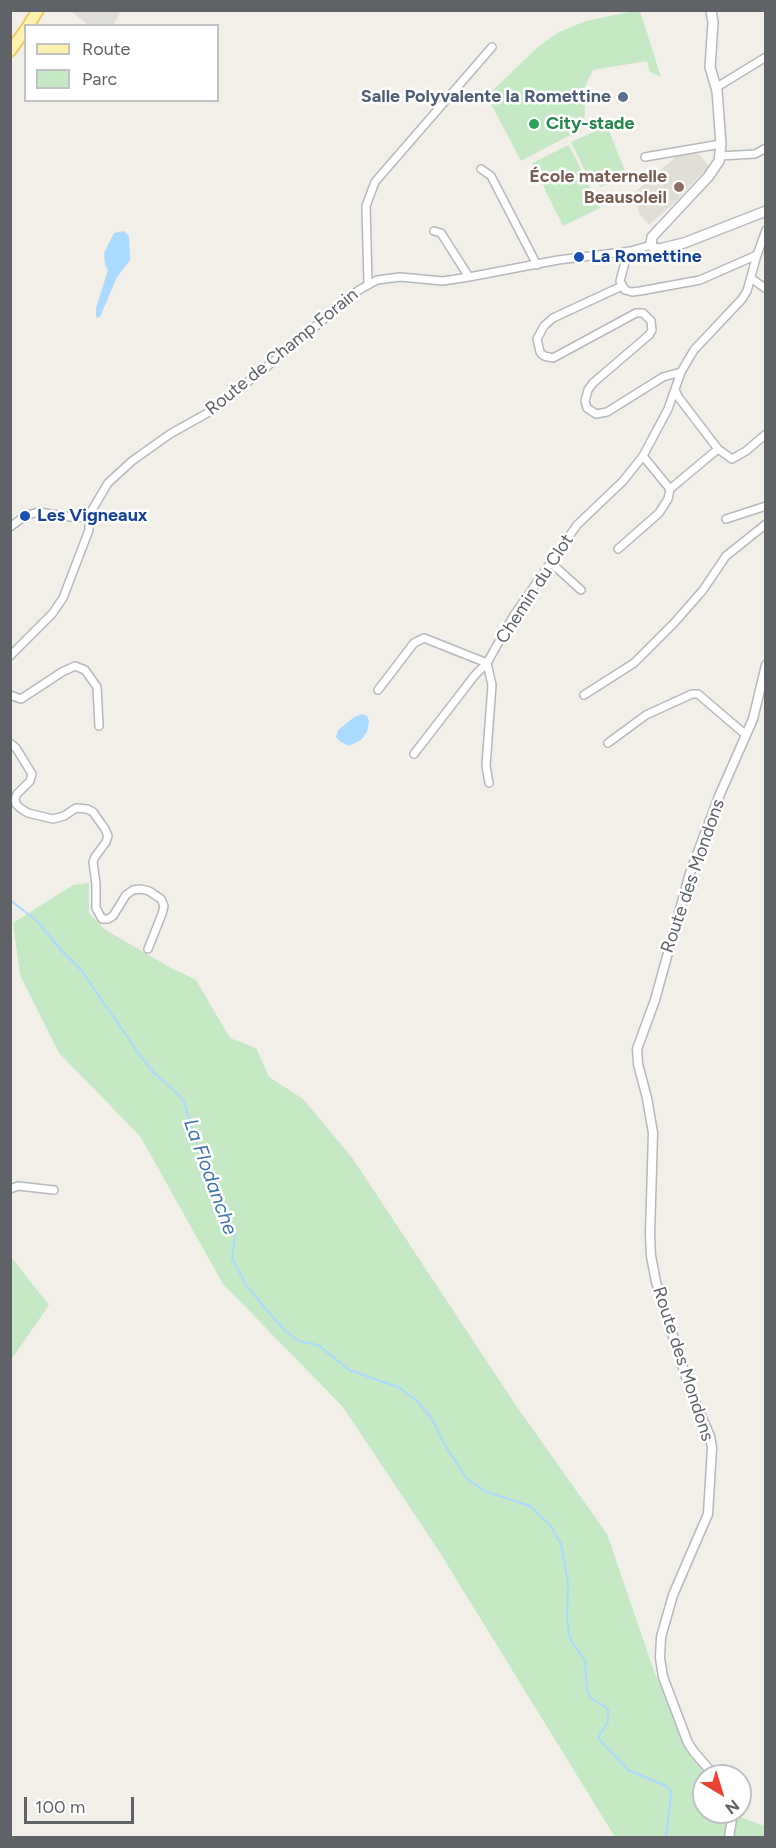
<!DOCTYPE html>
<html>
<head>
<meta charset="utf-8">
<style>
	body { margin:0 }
	#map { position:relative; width:776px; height:1848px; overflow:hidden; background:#f1efe8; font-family:Figtree,sans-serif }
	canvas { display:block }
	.frame { position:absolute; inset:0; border:12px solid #5f6368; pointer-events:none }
	.legend { position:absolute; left:24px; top:24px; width:195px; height:78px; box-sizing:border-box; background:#fff; border:2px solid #bfc1c3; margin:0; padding:8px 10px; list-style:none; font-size:18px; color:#5f6368 }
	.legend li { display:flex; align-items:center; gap:12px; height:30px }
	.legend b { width:30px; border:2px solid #bfc1c3 }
	.north { position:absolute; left:692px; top:1764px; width:60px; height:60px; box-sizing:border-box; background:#fff; border:2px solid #bfc1c3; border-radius:50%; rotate:142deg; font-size:16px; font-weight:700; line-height:24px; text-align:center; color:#5f6368 }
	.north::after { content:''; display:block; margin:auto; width:21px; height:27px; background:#ea4335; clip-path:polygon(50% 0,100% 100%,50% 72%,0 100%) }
	.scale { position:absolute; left:24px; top:1797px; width:110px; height:27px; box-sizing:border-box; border:3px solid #5f6368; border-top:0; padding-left:8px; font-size:18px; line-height:21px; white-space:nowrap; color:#5f6368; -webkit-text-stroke:4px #fff; paint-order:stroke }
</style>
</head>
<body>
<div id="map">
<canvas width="776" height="1848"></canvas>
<div class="frame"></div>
<ul class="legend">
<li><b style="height:8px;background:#fff2af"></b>Route</li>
<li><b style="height:16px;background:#c5e8c5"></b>Parc</li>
</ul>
<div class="north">N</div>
<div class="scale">100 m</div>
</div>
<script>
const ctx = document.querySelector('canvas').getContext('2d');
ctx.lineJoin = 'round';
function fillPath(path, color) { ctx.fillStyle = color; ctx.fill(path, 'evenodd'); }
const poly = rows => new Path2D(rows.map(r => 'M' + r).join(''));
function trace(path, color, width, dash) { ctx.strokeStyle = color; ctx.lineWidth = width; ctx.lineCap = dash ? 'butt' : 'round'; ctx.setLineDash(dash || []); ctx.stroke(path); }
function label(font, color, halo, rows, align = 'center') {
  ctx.font = font + ' Figtree,sans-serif'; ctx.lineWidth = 5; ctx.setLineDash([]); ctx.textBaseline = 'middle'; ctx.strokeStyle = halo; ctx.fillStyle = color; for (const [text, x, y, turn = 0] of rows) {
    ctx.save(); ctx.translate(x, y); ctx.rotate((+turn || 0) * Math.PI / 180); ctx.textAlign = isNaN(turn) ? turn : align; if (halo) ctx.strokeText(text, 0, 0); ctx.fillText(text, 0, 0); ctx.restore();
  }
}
fillPath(poly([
	[71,11,121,11,113,26,88,25]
]), '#e0deda');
fillPath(poly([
	[690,152,700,155,709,166,674,203,649,225,640,215,633,194,679,154]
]), '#e1ded6');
fillPath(poly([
	[634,11,640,11,661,77,650,72,647,61,593,70,584,89,585,114,582,127,574,133,521,161,487,96,539,46,559,32,586,21],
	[607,126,627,176,600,187,596,179,590,181,571,142],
	[569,145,600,208,563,226,532,163],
	[89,883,89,913,104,929,171,968,196,980,230,1038,256,1048,269,1077,303,1099,353,1159,517,1407,607,1534,655,1674,706,1776,704,1776,704,1812,727,1812,765,1826,765,1837,615,1837,437,1548,343,1407,223,1284,140,1136,59,1053,20,975,13,923,73,885],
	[11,1257,49,1305,11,1360]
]), '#c5e8c5');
fillPath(poly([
	[124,231,129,236,130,260,117,277,100,317,96,318,96,308,108,270,105,264,104,253,114,233],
	[362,714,367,716,369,722,367,732,361,740,349,746,341,742,336,737,338,730,353,718]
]), '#aadaff');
trace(poly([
	[10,900,37,921,61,950,82,971,141,1057,155,1074,177,1093,184,1102,210,1188,219,1209,231,1224,235,1234,232,1258,246,1285,284,1330,299,1341,318,1345,349,1370,398,1387,416,1400,432,1419,445,1445,467,1479,487,1492,530,1506,550,1525,561,1544,568,1583,567,1618,569,1633,571,1641,585,1660,587,1692,591,1698,608,1709,608,1722,599,1736,600,1740,628,1770,664,1785,670,1790,671,1797,666,1838]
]), '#aadaff', 2);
const minor = poly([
	[717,87,766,57],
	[720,156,755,154,766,148],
	[645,157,721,144],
	[481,169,491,176,537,265],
	[434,231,441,233,469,277],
	[628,251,620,281,625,290,632,292,640,291,700,280,757,255,766,230],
	[751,278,766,289],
	[368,284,366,206,375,182,492,47],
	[622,286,553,318,544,326,537,339,540,352,544,356,553,358,636,313,643,313,651,321,652,330,649,335,593,383,588,390,585,401,587,408,596,414,607,412,663,377,681,372],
	[675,390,679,398,718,449,732,459,746,451,766,434],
	[670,489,718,449],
	[726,519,766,506],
	[10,527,25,516,38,512,78,518,89,515,108,483,132,461,170,434,211,411,299,341,341,304,359,290,377,280,400,277,443,281,469,277,558,260,631,251,651,245],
	[618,549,659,513,668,499,670,489,643,456,668,409,681,372,694,350,742,299,747,291,757,255],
	[550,562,581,590],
	[10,656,52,614,63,598,89,530,89,515],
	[378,690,414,643,424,638,487,663,475,675,414,754],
	[10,695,21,699,62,672,75,666,85,670,97,687,99,726],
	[584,695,634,663,675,622,703,590,726,556,766,524],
	[10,743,16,748,32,774,30,781,17,794,15,799,16,804,20,808,28,813,53,819,64,816,76,808,87,809,93,812,105,829,108,836,106,842,95,857,93,862,96,884,96,908,102,919,108,919,113,916,126,895,133,890,141,889,149,891,161,899,164,906,162,914,148,949],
	[608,743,646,715,692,694,698,694,746,735],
	[489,783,486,766,492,685,487,663,514,615,577,525,623,481,643,456],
	[10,1189,18,1186,54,1190]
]);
const tertiary = poly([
	[715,1776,694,1752,688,1743,663,1677,660,1658,661,1637,673,1595,708,1514,712,1448,710,1436,691,1393,656,1282,651,1256,650,1234,653,1133,647,1098,638,1064,637,1049,655,1000,690,873,720,794,753,719,766,665],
	[729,1838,733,1812]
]);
const secondary = poly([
	[711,10,713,23,710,67,717,91,721,144,719,161,708,177,652,237,651,245,654,248,659,249,684,243,766,211]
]);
const primary = poly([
	[28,26,38,10],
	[10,51,26,29]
]);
trace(minor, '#b5b8bc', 10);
trace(tertiary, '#b5b8bc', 11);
trace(secondary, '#b6babf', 12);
trace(primary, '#f2c960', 14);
trace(minor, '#fff', 7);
trace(tertiary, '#fff', 8);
trace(secondary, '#fff', 9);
trace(primary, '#fff2af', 10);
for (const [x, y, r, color] of [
	[623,97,6,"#5c6f8a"],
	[534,124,6,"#2e9e5b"],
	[679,187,6,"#8d6e63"],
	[579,257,6,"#1a4fb4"],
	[25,516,6,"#1a4fb4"]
]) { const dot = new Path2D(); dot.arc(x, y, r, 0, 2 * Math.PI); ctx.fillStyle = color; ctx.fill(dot); trace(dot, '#fff', 2); }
label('bold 18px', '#4e5e75', '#fff', [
	["Salle Polyvalente la Romettine",611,97]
], 'right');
label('bold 18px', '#27864d', '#fff', [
	["City-stade",546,124]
], 'left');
label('bold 18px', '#785e54', '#fff', [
	["École maternelle",667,177],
	["Beausoleil",667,198]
], 'right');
label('bold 18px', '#164399', '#fff', [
	["La Romettine",591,257],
	["Les Vigneaux",37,516]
], 'left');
label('18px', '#5f6368', '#fff', [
	["Route de Champ Forain",282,352,-39],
	["Chemin du Clot",535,589,-57],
	["Route des Mondons",693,876,-71],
	["Route des Mondons",683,1364,72]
]);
label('italic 20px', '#4174aa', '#fff', [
	["La Flodanche",210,1177,70]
]);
</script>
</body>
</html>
